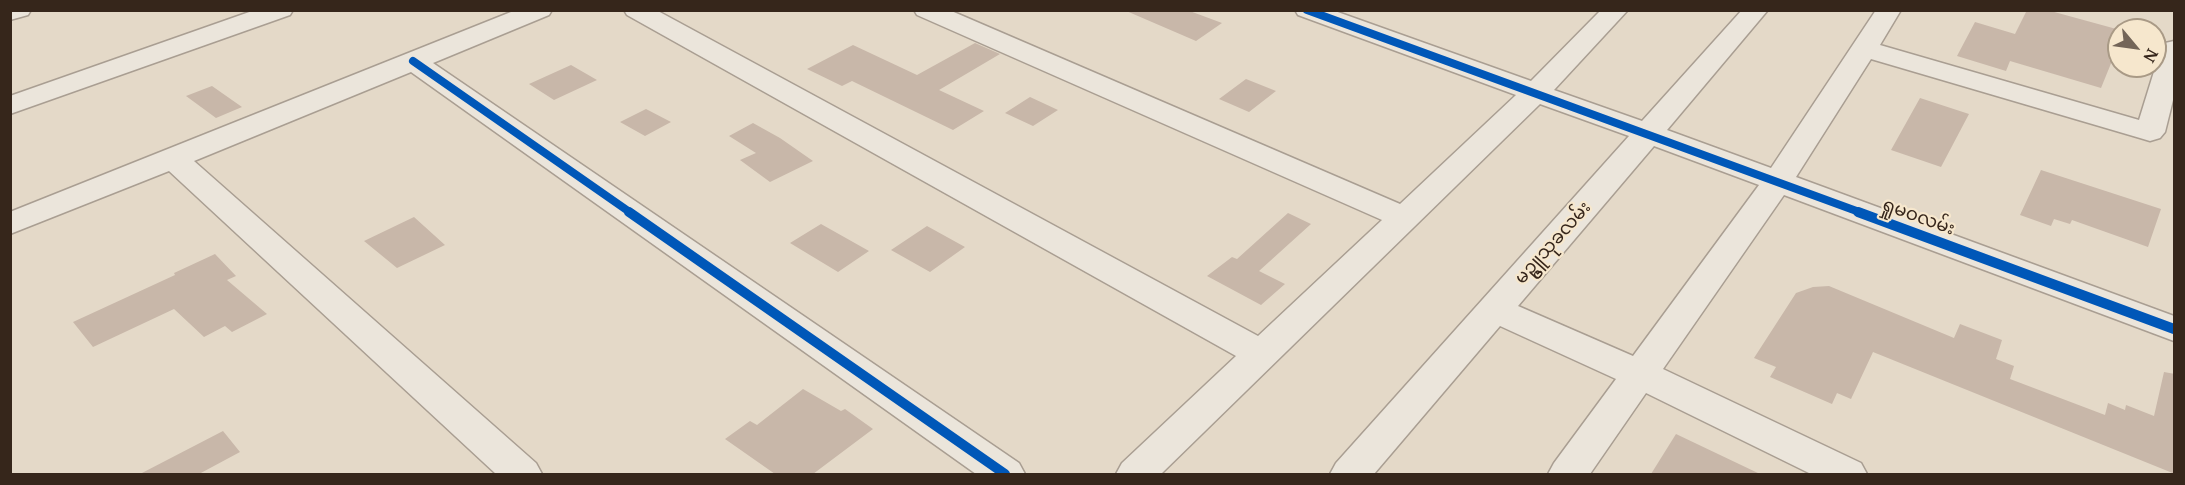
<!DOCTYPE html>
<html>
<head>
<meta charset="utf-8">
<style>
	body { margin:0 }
	#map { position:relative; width:2185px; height:485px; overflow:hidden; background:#e4d9c8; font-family:"Noto Serif",serif }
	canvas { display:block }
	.frame { position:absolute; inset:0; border:12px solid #36261b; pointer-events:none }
	.north { position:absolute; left:2107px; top:18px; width:60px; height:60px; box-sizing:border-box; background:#f6e7cd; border:2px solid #a99a86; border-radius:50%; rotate:119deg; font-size:16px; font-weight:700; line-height:24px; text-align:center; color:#36261b }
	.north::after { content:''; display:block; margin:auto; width:21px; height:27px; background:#736558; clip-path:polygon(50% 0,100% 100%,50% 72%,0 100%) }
</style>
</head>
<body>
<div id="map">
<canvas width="2185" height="485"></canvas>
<div class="frame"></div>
<div class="north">N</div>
</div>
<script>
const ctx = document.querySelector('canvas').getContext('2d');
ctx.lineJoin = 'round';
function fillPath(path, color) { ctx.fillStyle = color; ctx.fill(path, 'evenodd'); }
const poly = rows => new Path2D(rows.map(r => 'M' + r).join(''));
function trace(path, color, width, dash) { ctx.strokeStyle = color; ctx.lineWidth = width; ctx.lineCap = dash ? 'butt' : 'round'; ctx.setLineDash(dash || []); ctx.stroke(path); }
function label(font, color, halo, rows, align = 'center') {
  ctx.font = font + ' "Noto Serif","Noto Sans Myanmar",serif'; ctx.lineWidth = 4.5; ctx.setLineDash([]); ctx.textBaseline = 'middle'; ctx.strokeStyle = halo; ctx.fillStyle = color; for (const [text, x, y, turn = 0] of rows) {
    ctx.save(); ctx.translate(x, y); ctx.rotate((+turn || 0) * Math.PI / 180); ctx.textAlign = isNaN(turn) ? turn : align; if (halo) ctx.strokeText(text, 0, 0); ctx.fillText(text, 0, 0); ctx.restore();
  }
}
fillPath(poly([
	[1124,10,1187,10,1222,23,1196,41],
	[2027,10,2047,10,2120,30,2109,60,2112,61,2101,88,2010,61,2006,71,1957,56,1975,22,2015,34],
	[975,43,1000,54,939,90,984,111,953,130,852,81,842,86,807,69,853,45,917,75],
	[571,65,597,80,554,100,529,84],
	[1246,79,1276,91,1249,112,1219,99],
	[212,86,242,107,216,118,186,96],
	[1030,97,1058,110,1033,126,1005,113],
	[1920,98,1969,114,1941,167,1891,150],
	[646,109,671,122,645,136,620,122],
	[753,123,780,138,813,161,770,182,740,160,756,153,729,136],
	[2041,170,2161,209,2148,247,2072,220,2070,224,2054,219,2051,226,2020,215],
	[1288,213,1311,224,1259,271,1285,284,1261,305,1207,276,1232,257,1237,259],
	[414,217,445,245,397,268,364,241],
	[821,224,869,251,838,272,790,243],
	[927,226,965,247,930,272,891,250],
	[215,254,236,276,227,280,267,314,232,332,225,326,204,337,174,309,93,347,73,322,175,275,174,273],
	[1829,286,1954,338,1960,324,2002,340,1996,359,2014,366,2010,379,2105,415,2108,403,2125,410,2126,405,2154,416,2164,372,2175,374,2175,474,1873,352,1851,399,1837,393,1832,404,1770,377,1776,367,1754,358,1796,293,1813,287],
	[803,389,841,411,845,409,873,429,813,474,775,474,725,439,750,421,757,425],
	[223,431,240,452,199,474,140,474],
	[1676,434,1760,474,1651,474]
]), '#c8b7a9');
const minor = poly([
	[10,10,31,10,28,15,10,20,10,10],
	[255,10,293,10,290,15,10,114,10,96,255,10],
	[516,10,552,10,549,15,433,63,1019,463,1025,474,976,474,411,72,194,161,536,463,542,474,496,474,169,171,10,234,10,212,516,10],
	[624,10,656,10,1258,336,1382,220,917,15,914,10,949,10,1400,204,1516,95,1298,15,1295,10,1332,10,1531,81,1601,10,1628,10,1554,90,1642,121,1742,10,1768,10,1667,130,1771,168,1876,10,1901,10,1880,45,2139,120,2161,49,2165,43,2174,41,2174,96,2165,132,2160,138,2150,141,2140,138,1871,59,1796,177,2174,316,2174,341,1784,195,1663,369,1861,463,1867,474,1811,474,1646,393,1590,474,1548,474,1554,463,1616,379,1500,326,1374,474,1330,474,1336,463,1629,136,1540,104,1161,474,1116,474,1122,463,1236,356,627,15,624,10],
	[1654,146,1759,185,1633,356,1518,306,1654,146]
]);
trace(minor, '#a99e92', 3);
fillPath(minor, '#ebe5db');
trace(poly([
	[1307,10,1862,213],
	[413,61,631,213]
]), '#0057b8', 8);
trace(poly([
	[629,212,1005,474],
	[1858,212,2174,329]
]), '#0057b8', 10);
label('18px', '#36261b', '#f6e7cd', [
	["ရှုမဝလမ်း",1918,217,20],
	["မဥ္ဇူသုခလမ်း",1553,243,-48]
]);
</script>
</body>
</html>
